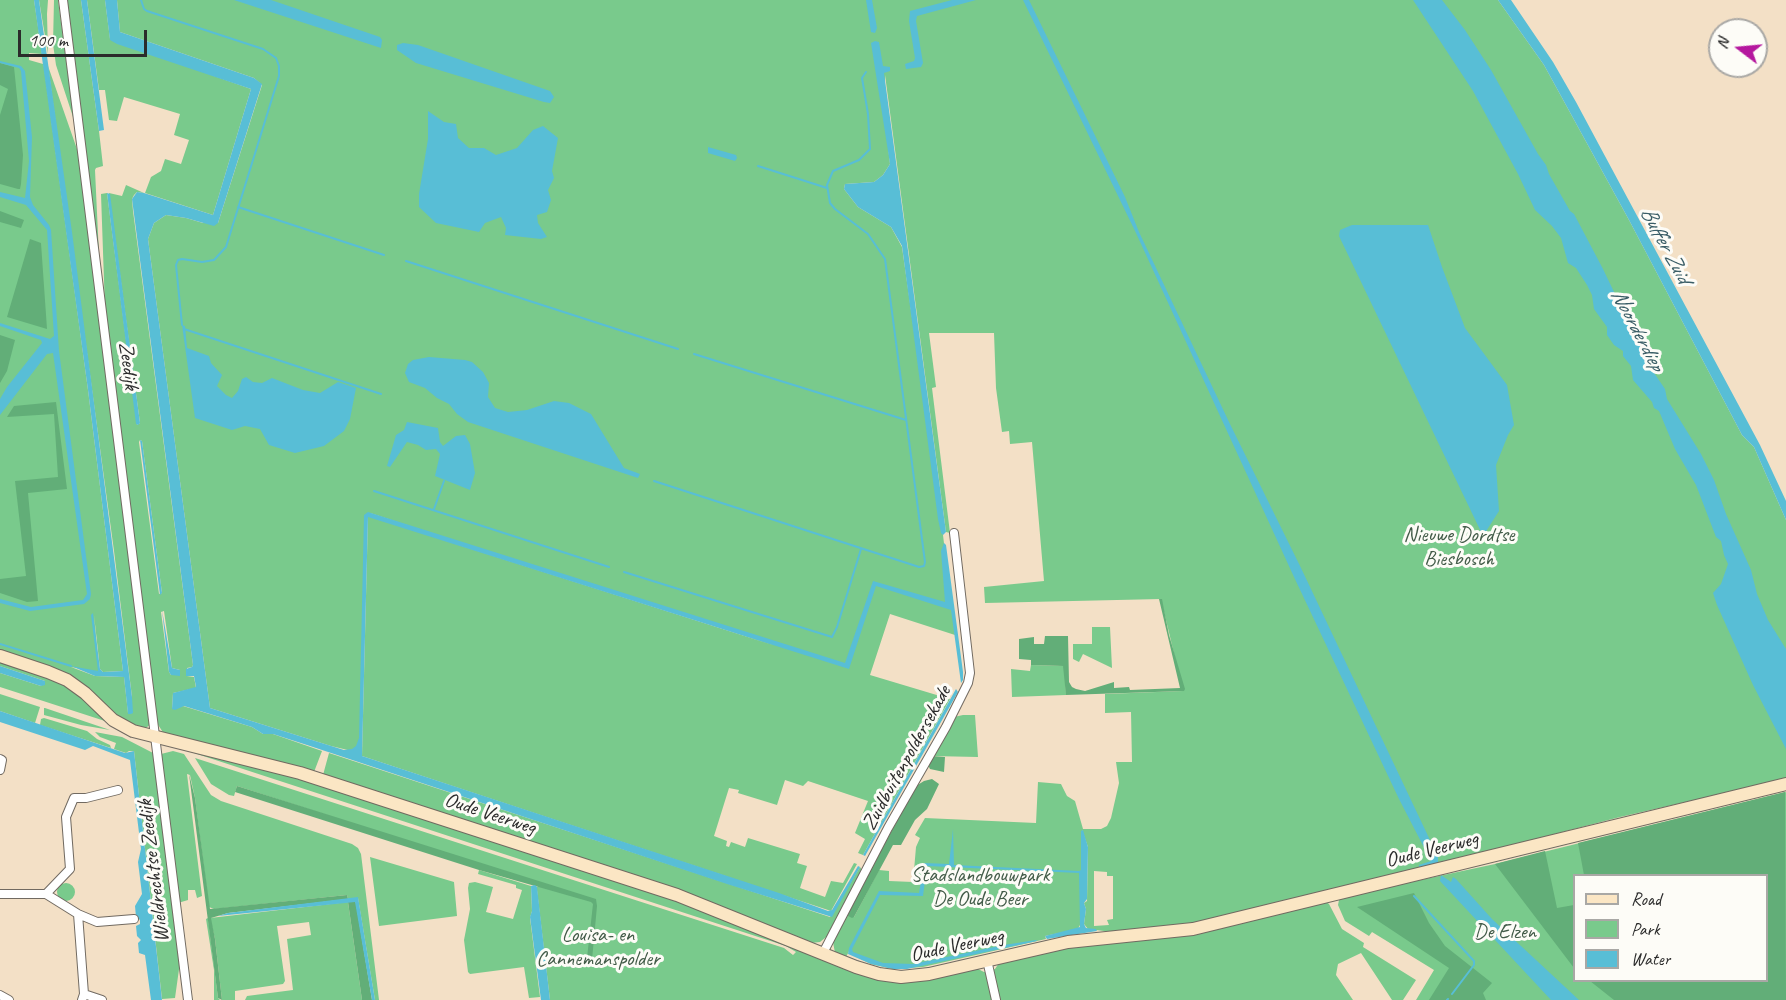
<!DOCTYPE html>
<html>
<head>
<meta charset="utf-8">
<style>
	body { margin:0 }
	#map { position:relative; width:1786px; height:1000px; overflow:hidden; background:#f3e0c6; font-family:Caveat,sans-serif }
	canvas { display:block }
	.legend { position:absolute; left:1573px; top:874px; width:195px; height:108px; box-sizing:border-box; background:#fdfcf7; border:2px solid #a9a8a5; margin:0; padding:8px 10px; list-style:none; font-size:18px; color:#2b2b2b }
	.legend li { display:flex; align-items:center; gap:12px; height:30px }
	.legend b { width:30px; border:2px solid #a9a8a5 }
	.north { position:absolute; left:1708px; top:18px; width:60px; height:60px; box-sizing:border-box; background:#fdfcf7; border:2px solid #a9a8a5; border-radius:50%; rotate:286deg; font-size:16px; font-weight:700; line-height:24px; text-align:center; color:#2b2b2b }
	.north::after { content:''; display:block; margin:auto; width:21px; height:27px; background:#b5179e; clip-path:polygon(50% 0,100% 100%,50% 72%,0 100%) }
	.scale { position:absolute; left:18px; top:30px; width:129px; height:27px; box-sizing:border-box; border:3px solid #2b2b2b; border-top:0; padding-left:8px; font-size:18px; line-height:21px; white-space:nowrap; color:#2b2b2b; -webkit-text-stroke:4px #fdfcf7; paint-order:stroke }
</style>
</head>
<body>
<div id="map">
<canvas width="1786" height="1000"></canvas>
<ul class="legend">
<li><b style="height:8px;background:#fbe6c4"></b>Road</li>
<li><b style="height:16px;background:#79ca8c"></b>Park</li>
<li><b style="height:16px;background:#58bed6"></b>Water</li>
</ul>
<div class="north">N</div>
<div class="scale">100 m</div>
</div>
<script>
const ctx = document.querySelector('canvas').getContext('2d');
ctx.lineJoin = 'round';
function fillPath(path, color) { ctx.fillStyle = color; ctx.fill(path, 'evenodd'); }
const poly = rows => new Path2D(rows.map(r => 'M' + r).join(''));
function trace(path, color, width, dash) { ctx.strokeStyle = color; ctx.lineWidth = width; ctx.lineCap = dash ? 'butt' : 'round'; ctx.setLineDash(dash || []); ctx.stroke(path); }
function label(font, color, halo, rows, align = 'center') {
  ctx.font = font + ' Caveat,sans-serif'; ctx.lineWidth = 6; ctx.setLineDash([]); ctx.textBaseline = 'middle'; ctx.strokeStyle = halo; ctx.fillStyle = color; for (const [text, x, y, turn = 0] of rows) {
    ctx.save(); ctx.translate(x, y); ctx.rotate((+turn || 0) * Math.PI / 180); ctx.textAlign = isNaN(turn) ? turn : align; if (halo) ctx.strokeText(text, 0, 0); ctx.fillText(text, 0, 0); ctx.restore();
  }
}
fillPath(poly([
	[0,0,34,0,42,54,29,53,29,60,43,64,44,67,88,390,123,671,103,672,100,669,94,615,99,672,71,667,95,676,124,677,128,713,131,714,132,697,114,551,48,66,78,152,115,431,150,725,144,729,114,715,95,697,0,651],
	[39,0,48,0,47,14,48,54],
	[54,0,58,0,74,120,56,65,53,44],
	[64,0,81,0,99,131,103,166,96,168,95,170,100,277],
	[87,0,105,0,110,39,251,89,213,215,145,193,151,177,161,171,165,159,181,164,189,140,174,135,180,114,124,97,117,121,109,120,105,90,99,90],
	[117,0,1498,0,1544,65,1629,220,1742,435,1754,447,1786,520,1786,779,1620,817,1432,866,1189,924,1112,932,1088,929,1084,924,1086,909,1084,903,1087,901,1088,847,1082,830,1080,925,1078,929,1045,936,1046,939,923,967,893,969,871,964,849,953,880,891,845,959,835,953,833,942,846,915,854,917,879,870,889,871,889,881,913,882,916,847,920,838,915,835,925,818,1036,823,1038,782,1061,784,1067,796,1075,801,1083,829,1101,829,1107,826,1111,818,1119,783,1116,762,1132,762,1131,712,1105,713,1105,694,1183,691,1161,599,985,603,984,587,1044,581,1032,442,1010,444,1009,431,1002,432,996,388,994,333,929,333,936,387,932,388,950,533,946,532,885,75,885,120,890,164,883,175,874,182,845,184,844,189,858,207,891,227,902,247,943,535,955,635,890,614,870,675,950,699,863,855,858,853,865,839,855,833,868,801,808,781,803,786,785,780,777,805,738,793,739,790,729,788,714,836,727,841,726,846,729,847,731,842,745,847,748,838,800,854,797,863,807,866,800,888,825,897,831,881,843,883,854,863,857,864,831,911,362,756,368,516,776,646,370,513,366,516,360,753,331,746,210,708,148,239,154,223,166,215,186,218,203,223,218,223,262,85,254,78,120,32],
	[1094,871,1107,872,1107,876,1113,876,1113,919,1107,920,1109,925,1094,926],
	[126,185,144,193,137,192,134,195,132,199,133,211,193,665,192,667,187,668,187,676,194,677,196,688,173,693,172,709,183,706,252,727,263,734,273,734,322,751,314,772,164,734,157,723,105,309,101,194,107,193,137,425,140,423,109,193,122,196],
	[140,440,142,441,162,593,159,594,139,442],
	[164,611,172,668,180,670,180,675,171,675,169,672,161,612],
	[1092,627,1110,627,1112,668,1083,654,1079,662,1073,659,1073,644,1092,644],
	[0,661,54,679,76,692,108,722,0,687,0,673,41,686,45,681,0,666],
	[1031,665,1063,666,1065,668,1066,695,1012,697,1011,669,1030,671],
	[0,694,40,707,35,723,0,711],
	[44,708,45,708,110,730,81,725,44,715],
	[963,715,975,715,978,757,932,756,954,717],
	[44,718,87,731,97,739,110,745,111,748,40,725,41,719],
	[95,732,122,737,155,754,180,962,175,998,162,999,134,751,129,751,126,753,114,749,116,743,100,737],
	[173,751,184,754,211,795,221,801,352,844,358,848,361,854,379,1000,375,1000,358,898,348,899,347,895,214,909,209,907,195,798,190,775,187,774,202,896,197,898,195,890,188,890,188,900,178,903,161,754],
	[195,751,282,772,679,900,868,976,978,969,984,972,995,969,999,963,1065,946,1325,901,1329,904,1342,929,1364,943,1363,947,1416,980,1403,1000,1392,1000,1361,953,1338,964,1336,975,1353,1000,550,1000,537,890,537,887,550,887,237,786,234,796,229,795,211,784,195,758,784,948,793,955,796,952,786,946,194,753],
	[329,753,830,917,860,867,862,870,830,934,820,942,811,943,323,775],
	[1786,792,1786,1000,1416,1000,1434,970,1372,932,1369,936,1345,921,1338,905,1339,900,1341,897,1495,864],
	[1574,876,1766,876,1766,980,1574,980],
	[370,857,454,882,457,916,379,926],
	[479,870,531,886,532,911,530,918,540,997,529,998,524,967,470,974,468,972,464,940,470,909,468,888,469,883,475,882,493,887,486,912,513,919,522,890,516,888,516,885,478,874],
	'57 892a9 9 0 1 1 18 0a9 9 0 1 1-18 0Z',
	[348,902,362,1000,245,1000,247,996,293,990,287,939,311,935,309,922,277,926,285,981,283,984,235,991,235,1000,222,1000,215,939,210,918],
	[208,918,218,998,220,1000,214,1000,214,970,206,919]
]), '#79ca8c');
fillPath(poly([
	[0,63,14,67,23,155,21,184,20,189,18,189,0,184,0,115,8,89,0,85],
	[0,211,24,220,21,228,0,222],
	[30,239,41,243,47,329,7,317],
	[0,335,15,340,7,371,0,383],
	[56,402,67,489,28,493,38,601,27,602,0,593,0,579,26,576,15,481,58,477,54,414,7,417,14,406],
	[1159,599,1162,599,1169,635,1185,689,1184,691,1066,695,1063,666,1031,665,1031,660,1019,659,1019,639,1034,637,1034,644,1044,644,1045,636,1068,636,1069,682,1072,687,1076,689,1085,691,1114,682,1114,688,1129,687,1130,690,1180,688],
	[932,756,945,757,944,772,930,769,928,765],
	[189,774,195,798,210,909,347,895,348,899,228,913,211,918,215,939,222,1000,218,998],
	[932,779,939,784,927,809,915,820,901,845,893,845,854,917,852,918,846,915,916,786,924,781],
	[237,786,596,899,597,906,592,960,589,961,587,958,593,904,591,902,479,870,235,792],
	[1785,792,1786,1000,1614,1000,1590,981,1766,980,1766,876,1584,875,1578,843],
	[1545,851,1557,908,1574,905,1574,968,1495,864],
	[1414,893,1429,923,1445,946,1492,983,1483,993,1486,1000,1429,1000,1449,968,1357,907],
	[354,901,356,903,372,1000,362,1000,348,902]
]), '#62ae78');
fillPath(poly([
	[34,0,39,0,72,232,132,697,133,713,131,714,128,714,124,677,95,676,71,666,98,671,91,615,93,613,100,669,103,672,123,671,88,390],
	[81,0,87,0,104,130,99,131],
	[105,0,117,0,120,32,254,78,262,84,218,223,214,226,186,218,166,215,154,223,148,239,210,708,344,750,352,749,356,746,359,738,364,515,368,512,845,663,873,581,945,602,941,551,944,543,946,545,963,672,963,680,961,683,951,610,876,586,849,669,368,517,362,756,779,893,828,911,832,910,858,866,860,867,832,917,727,884,307,745,273,734,263,734,252,727,223,718,184,706,175,710,172,709,173,693,196,687,194,676,186,676,186,669,192,667,193,665,132,199,137,192,144,193,213,215,251,89,117,44,110,40],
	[234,0,271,0,380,37,382,40,381,48],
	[866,0,872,0,877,28,875,33,871,32],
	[952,0,976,0,917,16,916,21,923,63,921,67,906,69,905,64,914,61,915,58,909,21,910,11],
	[1023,0,1029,0,1125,197,1139,232,1229,422,1301,568,1438,857,1438,864,1419,867,1419,865,1431,861,1399,799,1294,577,1136,233],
	[1413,0,1442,0,1465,30,1491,70,1538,154,1546,165,1549,174,1570,211,1574,214,1603,269,1650,367,1665,389,1667,399,1701,454,1714,480,1726,514,1751,570,1757,594,1768,620,1786,649,1786,749,1753,685,1717,605,1713,593,1721,584,1728,564,1724,555,1721,541,1716,537,1696,485,1675,449,1659,411,1654,408,1652,402,1633,380,1631,366,1623,356,1623,351,1614,345,1607,335,1607,327,1594,309,1592,295,1587,285,1576,268,1568,263,1561,238,1552,226,1535,210,1518,174,1473,91],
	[1498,0,1511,0,1553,62,1576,102,1760,445,1786,501,1786,520,1754,447,1742,435,1629,220,1544,65],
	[875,41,879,42,883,66,890,67,890,71,884,73,946,532,943,535,941,533,938,519,902,246,891,227,858,207,844,189,845,184,874,182,883,175,890,164,871,43],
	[403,43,418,45,550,91,554,97,550,103,544,102,416,63,397,50,397,45],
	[0,61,21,66,25,71,32,137,30,197,33,205,49,225,51,230,59,351,91,594,90,599,84,604,30,611,0,603,0,599,31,607,83,600,87,594,53,353,47,354,0,415,0,399,7,387,42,343,41,340,0,326,0,323,50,339,54,336,47,230,26,205,0,197,0,192,25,198,29,161,21,71,19,68,0,63],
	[428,111,444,122,456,124,458,138,469,148,484,148,496,155,517,148,533,130,543,126,558,138,552,171,554,178,548,190,551,200,547,212,537,215,538,223,547,237,541,239,505,235,506,228,501,217,485,223,479,232,436,223,419,207,419,194,428,139],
	[708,147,736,155,737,158,735,161,708,153],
	[107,193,110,194,140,423,138,425,136,424],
	[1352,225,1428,225,1442,267,1465,328,1507,385,1514,425,1508,435,1496,465,1499,511,1483,536,1339,236,1340,230],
	[182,325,185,326,187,348,209,356,211,363,222,375,217,386,226,395,232,398,238,391,242,379,246,377,253,382,262,383,272,378,303,390,320,393,338,382,356,388,350,419,344,431,324,446,295,453,269,445,260,429,245,426,232,430,195,418],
	[429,357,465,360,472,362,483,372,489,383,488,397,495,408,508,412,527,410,554,401,569,403,591,414,624,468,640,474,638,478,468,422,457,414,449,404,437,398,425,388,409,382,405,373,408,364,413,360],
	[407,422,438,428,440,442,443,446,456,436,465,435,470,444,475,473,470,490,435,476,440,454,436,449,426,450,418,445,407,442,390,467,387,466,396,435,404,430],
	[140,440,142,441,162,593,160,595],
	[162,610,172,668,180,670,180,676,171,675,169,672],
	[0,666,45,681,45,685,41,686,0,673],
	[956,689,958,692,865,856,863,855],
	[0,711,125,753,134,751,162,1000,151,1000,145,955,139,953,138,943,141,940,137,936,136,926,140,924,140,920,136,917,135,906,142,894,138,862,141,849,130,760,93,746,85,750,0,722],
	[953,829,954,865,1079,871,1081,870,1081,831,1083,830,1088,847,1087,899,1084,903,1086,909,1084,924,1086,928,1096,929,1097,931,1047,939,1045,936,1080,927,1079,873,927,866,923,896,880,895,852,949,853,952,883,963,913,964,1004,945,1036,940,1037,941,907,969,893,969,871,964,848,954,849,948,879,891,919,893,924,863,949,864],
	[1441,875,1451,882,1453,877,1456,879,1492,919,1579,1000,1551,1000,1440,881],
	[535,885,537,887,550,1000,541,1000,530,917,532,911,531,886],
	[358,897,375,1000,372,1000,355,902,218,916,228,913]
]), '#58bed6');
trace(poly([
	[141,0,144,9,147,11,263,49,276,58,279,66,279,76,226,247,214,260,202,262,182,259,178,260,176,265,182,325],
	[758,166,827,188],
	[238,207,384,255],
	[406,261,678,349],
	[184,329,381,394],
	[694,354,906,420],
	[654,481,919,567,924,566,925,562,885,259,868,234,835,209,830,203,827,185,833,171,859,160,870,149,868,114,862,78,866,72],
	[374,491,609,567],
	[434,509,444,481],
	[624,572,832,637,837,627,861,549],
	[0,644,71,666],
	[1414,896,1474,961,1474,965,1452,994],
	[1447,1000,1448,999]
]), '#58bed6', 2);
const street = poly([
	[63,0,188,1000],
	[0,759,2,760,0,770],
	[0,894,46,894,70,869,66,817,74,798,86,798,118,790],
	[46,894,78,914,97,922,134,919],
	[78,914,84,994,82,1000],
	[823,953,888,828,946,727,968,683,970,673,954,533],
	[987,960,996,1000],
	[84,994,102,1000],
	[0,995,9,1000]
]);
const secondary = poly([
	[0,656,48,672,67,680,85,693,113,720,133,731,300,773,677,895,856,967,879,974,901,977,929,974,1068,942,1193,929,1786,784]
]);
trace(street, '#716a61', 10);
trace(secondary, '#716a61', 14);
trace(street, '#fff', 8);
trace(secondary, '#fbe6c4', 12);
label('21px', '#2b2b2b', '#fdfcf7', [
	["Zeedijk",128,366,83],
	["Zuidbuitenpoldersekade",907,758,-61],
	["Oude Veerweg",490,814,18],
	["Oude Veerweg",1432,850,-14],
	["Wieldrechtse Zeedijk",154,871,-97],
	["Oude Veerweg",957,946,-12]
]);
label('21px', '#425b48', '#fdfcf7', [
	["Nieuwe Dordtse",1459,535],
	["Biesbosch",1459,559],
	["Stadslandbouwpark",980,875],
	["De Oude Beer",980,899],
	["De Elzen",1505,932],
	["Louisa- en",598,935],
	["Cannemanspolder",598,959]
]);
label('italic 22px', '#3b5e67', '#fdfcf7', [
	["Buffer Zuid",1665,245,62],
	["Noorderdiep",1637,330,62]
]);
</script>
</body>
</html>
